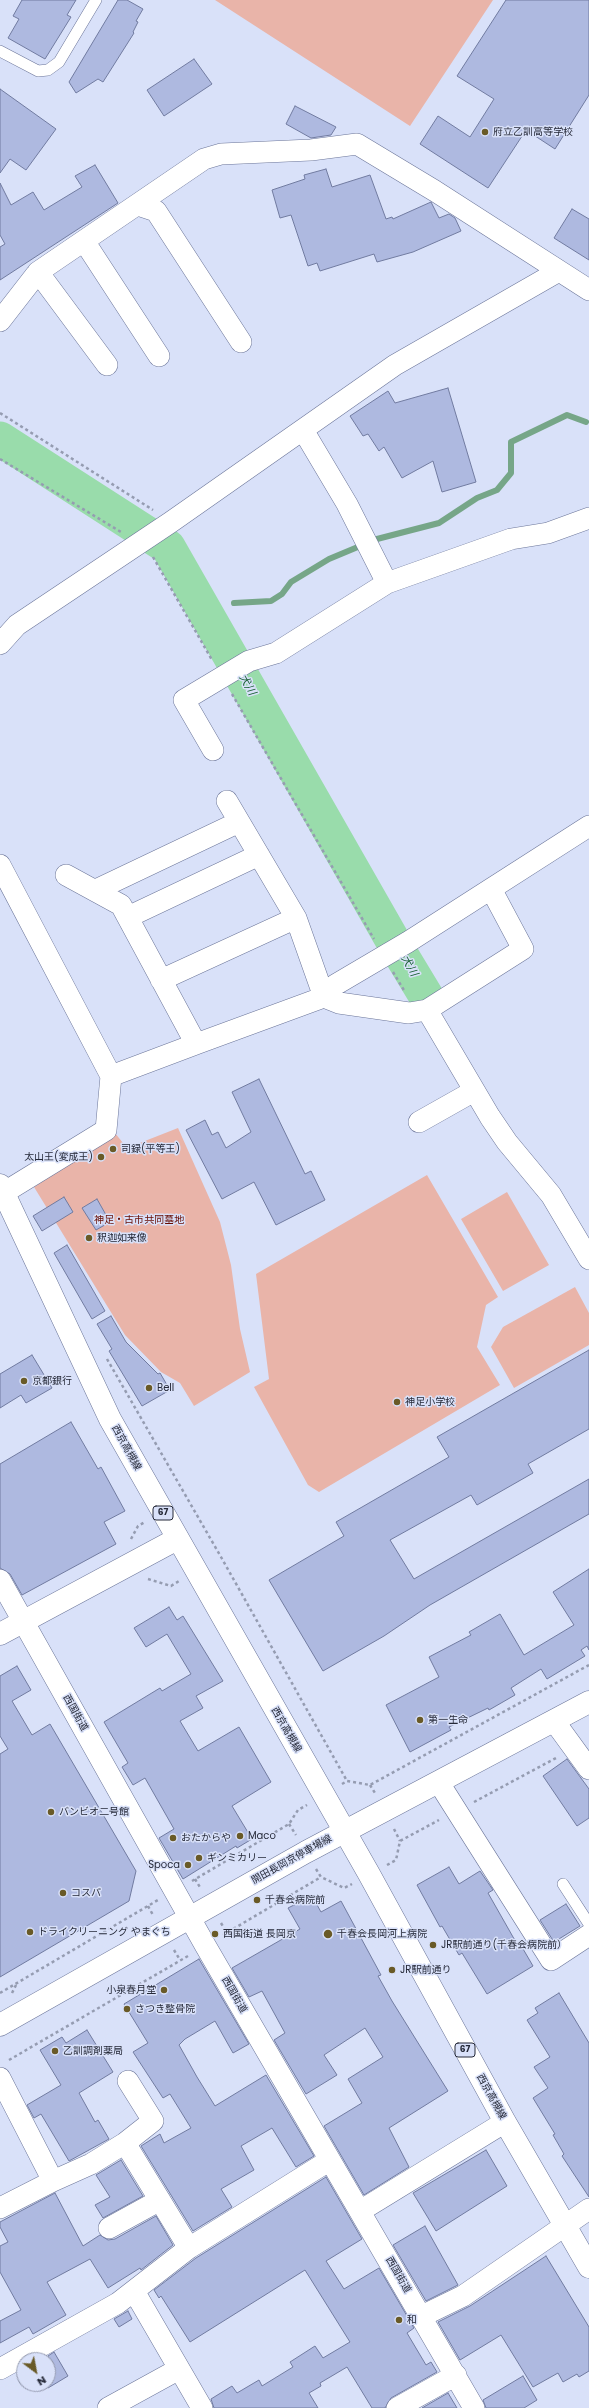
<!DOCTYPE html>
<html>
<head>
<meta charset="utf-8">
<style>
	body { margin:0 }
	#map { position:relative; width:589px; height:2408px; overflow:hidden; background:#d9e1f9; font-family:Poppins,sans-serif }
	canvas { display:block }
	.north { position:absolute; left:16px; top:2352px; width:40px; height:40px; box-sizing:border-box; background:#d9e1f9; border:1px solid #9197ac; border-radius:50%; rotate:148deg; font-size:11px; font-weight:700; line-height:16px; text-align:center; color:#252938 }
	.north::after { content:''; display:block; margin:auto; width:14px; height:18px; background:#695a27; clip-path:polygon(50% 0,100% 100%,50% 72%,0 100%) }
</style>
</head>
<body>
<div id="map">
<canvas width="589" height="2408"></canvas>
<div class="north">N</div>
</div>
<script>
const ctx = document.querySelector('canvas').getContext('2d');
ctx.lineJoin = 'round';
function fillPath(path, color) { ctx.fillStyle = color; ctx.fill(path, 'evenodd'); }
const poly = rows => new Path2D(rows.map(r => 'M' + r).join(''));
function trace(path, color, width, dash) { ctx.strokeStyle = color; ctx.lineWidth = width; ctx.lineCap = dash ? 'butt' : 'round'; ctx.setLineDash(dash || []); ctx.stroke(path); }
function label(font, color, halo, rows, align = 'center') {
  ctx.font = font + ' Poppins,"Noto Sans JP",sans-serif'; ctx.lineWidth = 3; ctx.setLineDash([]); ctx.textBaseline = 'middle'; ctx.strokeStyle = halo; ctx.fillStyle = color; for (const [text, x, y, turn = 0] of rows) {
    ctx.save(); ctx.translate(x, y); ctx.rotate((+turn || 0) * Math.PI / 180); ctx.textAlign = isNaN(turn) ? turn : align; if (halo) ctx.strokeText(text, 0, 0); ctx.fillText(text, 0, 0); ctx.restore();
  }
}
fillPath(poly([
	[215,0,493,0,410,126],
	[178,1128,220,1222,231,1265,240,1329,250,1372,194,1406,180,1383,161,1372,125,1335,34,1187,115,1133,127,1148],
	[427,1175,498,1297,486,1305,477,1347,500,1385,319,1492,308,1485,254,1387,269,1379,256,1274],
	[507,1192,549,1265,503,1291,461,1219],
	[575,1287,589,1313,589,1345,514,1388,491,1347,503,1327]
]), '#e9b4a9');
trace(poly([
	[234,603,271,601,282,594,291,582,329,559,377,539,439,523,477,498,497,490,511,473,511,442,567,415,586,422],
	[373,906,395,916]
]), '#76a688', 6);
trace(poly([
	[0,439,168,547,397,948,426,996]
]), '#99dcab', 35);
const building = poly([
	[22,0,76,0,67,15,71,17,45,59,8,38,19,19,13,16,22,0],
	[118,0,127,0,143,9,136,21,138,22,133,32,134,33,103,82,98,79,76,93,69,82,118,0],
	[506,0,589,0,589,95,555,149,526,130,488,188,420,144,438,116,470,137,494,99,457,76,506,0],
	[194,59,212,84,164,116,147,90,194,59],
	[0,89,56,129,26,170,10,159,0,173,0,89],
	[295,106,336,127,331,135,311,138,286,124,295,106],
	[95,165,118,203,0,280,0,247,5,244,0,235,0,183,11,205,33,192,44,210,82,187,75,176,95,165],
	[326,169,332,187,370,175,386,219,392,217,393,219,431,202,439,218,449,214,455,218,461,231,413,252,377,262,374,254,320,271,317,263,308,266,291,215,280,218,272,190,305,179,304,175,326,169],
	[572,209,589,219,589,260,554,238,572,209],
	[448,388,476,482,442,492,433,461,402,478,384,447,379,451,368,434,363,436,350,416,388,391,395,403,448,388],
	[259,1079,305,1174,311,1171,325,1200,276,1225,254,1182,222,1199,186,1130,205,1120,212,1135,218,1132,226,1148,251,1132,232,1092,259,1079],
	[64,1197,73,1212,42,1231,33,1216,64,1197],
	[97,1199,110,1222,96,1230,82,1208,97,1199],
	[67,1245,105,1311,92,1319,54,1253,67,1245],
	[111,1316,126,1342,158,1374,160,1373,170,1390,142,1406,109,1351,112,1349,97,1324,111,1316],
	[589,1350,589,1429,528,1464,533,1473,477,1505,471,1495,390,1540,414,1579,589,1479,589,1514,430,1605,384,1636,323,1671,269,1580,344,1536,336,1522,449,1457,437,1437,589,1350],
	[32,1355,52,1388,26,1403,21,1395,0,1408,0,1374,32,1355],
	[71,1422,98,1469,101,1467,125,1511,104,1522,116,1544,22,1595,10,1574,0,1568,0,1464,71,1422],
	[589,1569,589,1650,587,1646,581,1650,585,1656,547,1679,541,1669,511,1688,515,1695,489,1710,488,1708,449,1727,451,1730,410,1752,386,1705,439,1677,429,1657,471,1635,469,1632,500,1614,524,1655,574,1625,553,1592,589,1569],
	[169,1607,177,1620,183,1616,223,1681,196,1696,203,1708,180,1721,198,1751,239,1727,271,1782,232,1806,252,1839,237,1848,236,1846,183,1879,159,1838,174,1829,145,1778,133,1785,122,1767,128,1763,104,1722,160,1688,162,1691,191,1674,167,1634,146,1647,134,1628,169,1607],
	[17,1666,31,1690,12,1701,32,1735,50,1724,136,1871,129,1901,0,1977,0,1754,8,1749,0,1736,0,1676,17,1666],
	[567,1759,589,1789,589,1818,577,1826,543,1776,567,1759],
	[449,1867,459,1884,480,1871,493,1890,488,1893,517,1944,519,1942,533,1966,487,1994,462,1953,459,1955,442,1926,440,1927,417,1885,449,1867],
	[312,1896,321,1912,341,1901,381,1975,378,1976,392,2001,448,2091,389,2128,409,2167,364,2195,324,2126,362,2103,348,2079,383,2057,365,2028,324,2055,337,2075,306,2094,274,2040,285,2033,262,1991,249,1997,232,1968,300,1929,288,1908,312,1896],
	[566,1904,580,1926,554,1942,540,1920,566,1904],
	[199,1959,249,2044,233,2053,215,2021,185,2039,179,2045,197,2077,215,2106,266,2075,314,2156,296,2167,272,2128,241,2146,254,2170,221,2189,232,2207,193,2231,141,2146,160,2134,164,2143,191,2128,170,2094,163,2098,133,2052,148,2043,124,2004,199,1959],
	[559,1993,589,2043,589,2197,562,2156,564,2154,553,2135,555,2134,533,2098,548,2088,534,2067,550,2057,527,2020,538,2013,535,2008,559,1993],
	[87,2030,113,2072,79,2093,95,2122,98,2120,109,2139,69,2161,41,2114,34,2118,27,2105,61,2085,40,2050,62,2037,66,2043,87,2030],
	[486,2150,507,2186,436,2231,413,2193,486,2150],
	[121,2160,143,2196,103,2218,95,2205,110,2197,96,2175,121,2160],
	[326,2177,362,2239,326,2261,344,2289,379,2268,414,2328,407,2333,426,2365,431,2362,437,2372,391,2398,385,2408,372,2408,347,2367,320,2383,321,2386,309,2393,318,2408,214,2408,211,2399,232,2386,237,2393,259,2380,262,2386,293,2367,290,2362,315,2346,323,2358,350,2342,305,2270,190,2342,161,2296,159,2298,154,2290,196,2258,326,2177],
	[55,2193,83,2246,100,2235,108,2240,115,2239,156,2216,173,2245,141,2270,140,2268,108,2288,90,2259,47,2282,66,2315,33,2334,29,2327,0,2343,0,2321,21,2310,0,2272,0,2246,8,2242,0,2227,0,2222,55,2193],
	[425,2226,458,2285,426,2301,393,2245,425,2226],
	[546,2256,589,2327,589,2371,579,2377,577,2374,563,2382,558,2373,533,2387,501,2335,460,2360,438,2322,470,2306,546,2256],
	[128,2311,132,2319,119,2327,114,2319,128,2311],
	[54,2352,68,2376,48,2388,48,2356,54,2352],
	[523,2376,537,2400,524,2408,486,2408,483,2400,523,2376],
	[448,2393,457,2408,422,2408,448,2393]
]);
fillPath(building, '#aeb9e0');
trace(building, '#717ba0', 1);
const lane = poly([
	[0,51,38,71,48,70,59,62,96,0],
	[563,1884,589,1924]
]);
const street = poly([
	[138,205,156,211,241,342],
	[84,241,159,356],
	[38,272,107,365],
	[0,321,38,272,204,159,221,154,311,150,357,144,435,191,589,290],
	[303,430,347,504,387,583],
	[0,644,17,625,171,522,395,365,559,271],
	[213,750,184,700,249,661,276,653,387,583,511,539,548,533,589,518],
	[227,801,296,918,324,997,339,1003,409,1013,427,1010,490,1117,507,1142,551,1195,589,1259],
	[0,865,111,1076,106,1130,0,1195],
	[66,875,121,905,196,1044,324,997,335,985,408,942,589,826],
	[96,890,239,822],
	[128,917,259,855],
	[161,980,296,918],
	[427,1010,523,949,491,889],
	[111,1076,196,1044],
	[419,1122,474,1091],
	[0,1580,205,1945,474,2408],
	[554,1721,589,1769],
	[439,1783,551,1960,589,1935],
	[0,2078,53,2181,0,2208],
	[128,2081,153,2121,125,2143,189,2248],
	[53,2181,91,2164,125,2143],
	[360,2211,505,2122],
	[109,2228,160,2200],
	[134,2291,202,2408],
	[422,2316,463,2296,589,2209],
	[0,2369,118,2303,189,2248,330,2160],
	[108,2408,179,2369],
	[397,2408,456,2375]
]);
const secondary = poly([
	[0,1634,177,1539],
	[0,2025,306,1852,589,1702]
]);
const primary = poly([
	[0,1185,110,1419,369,1874,505,2122,589,2267]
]);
trace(lane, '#6b7599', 12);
trace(street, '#6b7599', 22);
trace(secondary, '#6b7599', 23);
trace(primary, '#6b7599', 23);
trace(poly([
	[0,413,153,510],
	[0,459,121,532],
	[153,557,212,660],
	[232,694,374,939],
	[393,972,405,992],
	[107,1359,221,1557,347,1781],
	[131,1539,138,1526,145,1522],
	[148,1579,171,1586,179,1581],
	[342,1784,347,1781,370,1785,589,1665],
	[370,1785,375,1793],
	[474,1802,556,1758],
	[289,1824,296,1835],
	[394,1829,400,1841],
	[387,1865,396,1860,400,1841,439,1820],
	[316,1869,321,1877,344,1888,352,1884],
	[195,1879,201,1889],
	[192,1881,289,1824,298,1810,307,1805],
	[148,1906,153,1915],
	[221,1923,227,1933],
	[223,1935,321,1877],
	[174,1950,180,1960],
	[0,1993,158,1900],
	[12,1993,17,1983],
	[9,2060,188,1956]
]), '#959cb1', 2.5, [3, 3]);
trace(lane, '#fff', 11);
trace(street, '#fff', 21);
trace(secondary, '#fff', 22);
trace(primary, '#fff', 22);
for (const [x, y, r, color] of [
	[485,132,4,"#695a27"],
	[113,1149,4,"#695a27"],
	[101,1157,4,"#695a27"],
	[89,1238,4,"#695a27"],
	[24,1381,4,"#695a27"],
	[149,1388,4,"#695a27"],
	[397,1402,4,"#695a27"],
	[420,1720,4,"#695a27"],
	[51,1812,4,"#695a27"],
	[240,1836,4,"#695a27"],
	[173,1838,4,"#695a27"],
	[199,1858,4,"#695a27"],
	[188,1865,4,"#695a27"],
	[63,1893,4,"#695a27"],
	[257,1900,4,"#695a27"],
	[30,1932,4,"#695a27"],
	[215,1934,4,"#695a27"],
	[328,1934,5,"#695a27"],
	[433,1945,4,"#695a27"],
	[392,1970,4,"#695a27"],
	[164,1990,4,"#695a27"],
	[127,2009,4,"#695a27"],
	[55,2051,4,"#695a27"],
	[399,2320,4,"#695a27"]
]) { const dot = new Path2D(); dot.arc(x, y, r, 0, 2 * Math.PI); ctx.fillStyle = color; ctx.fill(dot); trace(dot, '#d9e1f9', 1.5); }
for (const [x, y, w] of [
	[163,1513,20],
	[465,2050,20]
]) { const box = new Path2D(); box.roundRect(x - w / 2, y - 7, w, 14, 3); ctx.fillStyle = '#d9e1f9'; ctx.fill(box); trace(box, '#252938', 1); }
label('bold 9px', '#252938', null, [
	["67",163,1513],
	["67",465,2050]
]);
label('10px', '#252938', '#d9e1f9', [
	["府立乙訓高等学校",493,132],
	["司録(平等王)",121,1149],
	["太山王(変成王)",93,1157,"right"],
	["釈迦如来像",97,1238],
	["京都銀行",32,1381],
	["Bell",157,1388],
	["神足小学校",405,1402],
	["第一生命",428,1720],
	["バンビオ二号館",59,1812],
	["Maco",248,1836],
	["おたからや",181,1838],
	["ギンミカリー",207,1858],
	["Spoca",180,1865,"right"],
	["コスパ",71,1893],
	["千春会病院前",265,1900],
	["ドライクリーニング やまぐち",38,1932],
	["西国街道 長岡京",223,1934],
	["千春会長岡河上病院",337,1934],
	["JR駅前通り(千春会病院前）",441,1945],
	["JR駅前通り",400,1970],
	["小泉春月堂",156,1990,"right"],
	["さつき整骨院",135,2009],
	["乙訓調剤薬局",63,2051],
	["和",407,2320]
], 'left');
label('10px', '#670b00', '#d9e1f9', [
	["神足・古市共同墓地",139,1220]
]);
label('10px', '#252938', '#d9e1f9', [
	["西京高槻線",126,1448,61],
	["西国街道",75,1713,61],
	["西京高槻線",286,1730,60],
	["開田長岡京停車場線",292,1860,-29],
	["西国街道",234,1995,60],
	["西京高槻線",491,2097,61],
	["西国街道",398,2275,60]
]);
label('italic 11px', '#196135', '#d9e1f9', [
	["犬川",247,685,60],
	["犬川",409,966,60]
]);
</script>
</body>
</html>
